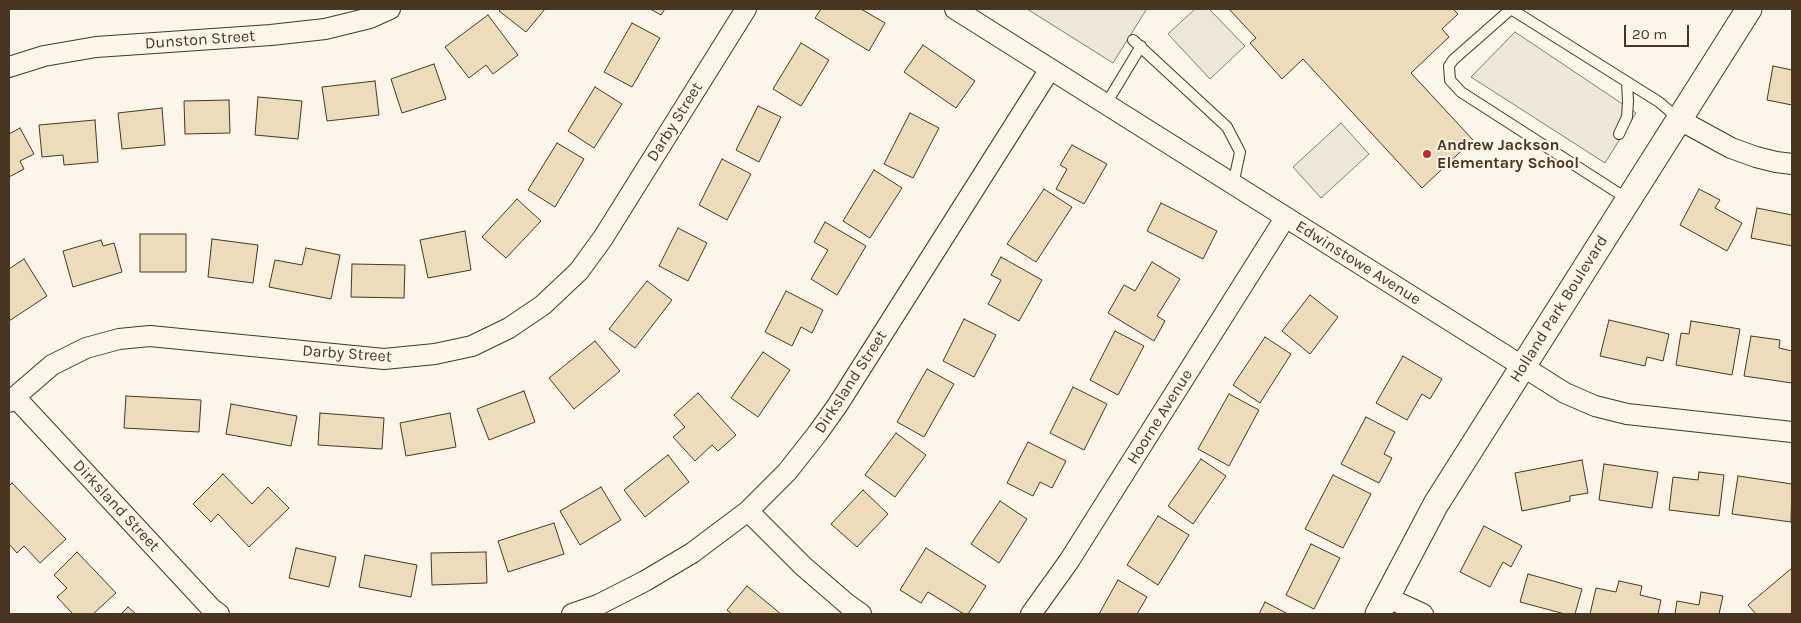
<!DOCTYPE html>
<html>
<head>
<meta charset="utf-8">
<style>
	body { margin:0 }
	#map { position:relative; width:1801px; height:623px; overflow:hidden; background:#fbf6e9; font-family:Karla,sans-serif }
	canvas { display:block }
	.frame { position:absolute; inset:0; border:10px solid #4a3520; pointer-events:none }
	.scale { position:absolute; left:1624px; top:25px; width:65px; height:22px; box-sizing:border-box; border:2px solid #4a3520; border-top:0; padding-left:6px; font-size:15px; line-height:18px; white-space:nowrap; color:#4a3520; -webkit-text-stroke:4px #fbf6e9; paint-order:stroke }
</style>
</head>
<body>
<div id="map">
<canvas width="1801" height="623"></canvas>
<div class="frame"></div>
<div class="scale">20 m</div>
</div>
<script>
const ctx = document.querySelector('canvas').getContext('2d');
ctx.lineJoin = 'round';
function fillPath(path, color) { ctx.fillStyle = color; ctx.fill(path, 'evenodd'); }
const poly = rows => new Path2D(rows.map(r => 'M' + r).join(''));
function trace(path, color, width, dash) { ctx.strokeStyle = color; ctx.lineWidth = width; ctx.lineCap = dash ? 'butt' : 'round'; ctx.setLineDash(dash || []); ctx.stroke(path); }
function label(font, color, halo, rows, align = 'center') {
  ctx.font = font + ' Karla,sans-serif'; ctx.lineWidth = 4; ctx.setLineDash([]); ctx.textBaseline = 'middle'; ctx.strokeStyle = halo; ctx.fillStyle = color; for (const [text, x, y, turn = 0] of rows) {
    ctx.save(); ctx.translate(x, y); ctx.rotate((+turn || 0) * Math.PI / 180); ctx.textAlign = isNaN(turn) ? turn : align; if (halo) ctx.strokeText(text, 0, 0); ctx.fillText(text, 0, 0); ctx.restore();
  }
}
const green = poly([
	[1195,9,1209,9,1245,46,1210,79,1168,34,1195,9],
	[1341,123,1369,154,1321,198,1293,167,1341,123]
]);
fillPath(green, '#ede6d9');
trace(green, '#887966', 1);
const parking = poly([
	[1027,9,1143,9,1146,10,1113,63,1027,9],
	[1515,32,1636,113,1605,163,1471,77,1515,32]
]);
fillPath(parking, '#ede7d9');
trace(parking, '#887966', 1);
const building = poly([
	[501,9,545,9,526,32,499,11,501,9],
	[650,9,665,9,661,15,650,9],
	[821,9,861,9,885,23,869,51,815,18,821,9],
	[1229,9,1453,9,1458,14,1442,29,1449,37,1411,73,1473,140,1422,188,1303,59,1282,79,1250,43,1256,38,1229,9],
	[488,15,518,55,493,74,486,65,469,78,445,47,488,15],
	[632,23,660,38,632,87,604,72,632,23],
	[801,43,829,60,801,106,773,89,801,43],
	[923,45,975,81,956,108,904,72,923,45],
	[434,64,446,99,402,113,391,79,434,64],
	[1773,66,1792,70,1792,105,1767,100,1773,66],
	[375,81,379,115,327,121,322,87,375,81],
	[595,87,622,104,594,148,568,131,595,87],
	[258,97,302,101,298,139,255,135,258,97],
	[229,100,230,133,185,134,184,101,229,100],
	[758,106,781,117,759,162,736,150,758,106],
	[162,108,165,145,122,149,118,113,162,108],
	[910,113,939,128,913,178,884,164,910,113],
	[95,120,98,162,64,165,63,155,42,157,39,125,95,120],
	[20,128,34,154,20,161,24,169,9,177,9,134,20,128],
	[557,143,584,159,555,207,528,190,557,143],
	[1072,145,1107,164,1084,204,1056,189,1067,169,1060,165,1072,145],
	[722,159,751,174,727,220,699,205,722,159],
	[874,170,902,188,870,238,843,221,874,170],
	[1044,189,1072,207,1036,262,1007,244,1044,189],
	[1699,189,1720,200,1715,208,1742,223,1727,251,1680,225,1699,189],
	[517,199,541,221,506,258,482,237,517,199],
	[1161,203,1217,231,1203,259,1147,231,1161,203],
	[1757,208,1792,215,1792,246,1751,238,1757,208],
	[825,222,866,246,837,295,811,279,828,250,814,242,825,222],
	[678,228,707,243,688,281,659,266,678,228],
	[465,231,471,270,428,278,420,240,465,231],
	[140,234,186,234,186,272,140,272,140,234],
	[212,239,258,245,253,283,208,277,212,239],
	[101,240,103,246,114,243,122,272,73,287,63,251,101,240],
	[306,248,340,255,331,299,269,287,275,260,302,265,306,248],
	[1001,257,1042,280,1019,321,988,304,1001,280,991,275,1001,257],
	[24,259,47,296,9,321,9,269,24,259],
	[1152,262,1180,279,1157,316,1165,321,1154,341,1108,313,1124,285,1135,291,1152,262],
	[352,264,405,265,404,298,351,297,352,264],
	[647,281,672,300,635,348,609,329,647,281],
	[786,291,823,310,812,333,801,327,792,346,765,332,786,291],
	[1310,295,1338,317,1310,354,1282,331,1310,295],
	[964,319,996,335,974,377,943,361,964,319],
	[1609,320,1669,334,1663,361,1647,357,1645,366,1600,356,1609,320],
	[1691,321,1740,329,1732,375,1676,365,1681,333,1689,334,1691,321],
	[1115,331,1144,346,1118,395,1090,380,1115,331],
	[1751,336,1780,340,1779,348,1792,351,1792,383,1744,376,1751,336],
	[1265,337,1291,354,1260,403,1233,385,1265,337],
	[595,341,620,371,574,409,549,378,595,341],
	[763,352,790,370,758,417,731,398,763,352],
	[1403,356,1442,379,1430,399,1422,394,1407,420,1376,403,1403,356],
	[927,369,954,384,924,437,897,422,927,369],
	[1073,387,1107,404,1084,450,1050,433,1073,387],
	[524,391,535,422,489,440,477,409,524,391],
	[698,393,736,435,718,451,712,445,695,461,673,437,685,427,674,415,698,393],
	[1229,394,1259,410,1229,466,1198,449,1229,394],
	[126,396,201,400,199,432,124,428,126,396],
	[231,404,297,416,291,446,226,434,231,404],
	[320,413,384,418,382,449,318,445,320,413],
	[450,413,456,447,406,456,400,423,450,413],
	[1366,417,1395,432,1384,454,1392,458,1379,483,1341,464,1366,417],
	[896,433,926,455,895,497,865,475,896,433],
	[1028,442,1066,461,1052,488,1040,482,1033,496,1007,483,1028,442],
	[668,455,689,482,645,517,624,490,668,455],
	[1201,459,1226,476,1193,524,1168,506,1201,459],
	[1582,460,1588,493,1570,496,1570,501,1522,511,1515,473,1582,460],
	[1604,464,1658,472,1652,508,1599,500,1604,464],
	[1699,472,1724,475,1719,516,1669,510,1673,477,1698,480,1699,472],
	[223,474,252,504,268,487,289,508,249,547,218,514,211,522,193,504,223,474],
	[1333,475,1371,494,1343,548,1305,529,1333,475],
	[1738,476,1792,484,1791,522,1732,514,1738,476],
	[12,483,66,539,40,563,24,546,17,553,9,544,9,486,12,483],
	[601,487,621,520,580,545,560,511,601,487],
	[863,490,888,514,857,547,831,524,863,490],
	[1000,501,1027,519,999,563,971,544,1000,501],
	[1158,516,1189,535,1158,585,1127,565,1158,516],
	[554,523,564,554,508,572,498,541,554,523],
	[1484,526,1522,546,1511,567,1503,562,1490,587,1460,572,1484,526],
	[1311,544,1340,558,1314,609,1286,595,1311,544],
	[296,548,336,557,329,587,289,578,296,548],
	[926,548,986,586,968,614,964,614,928,592,921,603,900,590,926,548],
	[77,552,116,593,93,614,73,614,57,597,67,588,54,575,77,552],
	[486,552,487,583,432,585,431,553,486,552],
	[365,555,417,565,411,597,359,587,365,555],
	[1792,568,1792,614,1756,614,1748,605,1792,568],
	[1528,574,1582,589,1575,614,1565,614,1520,602,1528,574],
	[1118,580,1147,597,1137,614,1099,614,1118,580],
	[1619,581,1642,586,1640,595,1661,600,1658,614,1590,614,1596,588,1616,592,1619,581],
	[747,586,781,614,732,614,727,610,747,586],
	[1701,592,1723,596,1719,614,1675,614,1677,601,1699,605,1701,592],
	[1265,602,1288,614,1259,614,1265,602],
	[128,607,136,614,121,614,128,607]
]);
fillPath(building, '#ecdcbc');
trace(building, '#4a3520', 1);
const service = poly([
	[1511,9,1453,60,1449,66,1450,80,1461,92,1629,200],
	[1511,9,1659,102,1679,119],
	[1133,40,1227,127,1240,152,1233,185],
	[1106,104,1141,46],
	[1619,134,1627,117,1628,101,1627,82]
]);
const minor = poly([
	[955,9,1565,393,1595,406,1627,414,1792,432],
	[9,67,44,56,96,47,271,35,325,29,370,18,390,9],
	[1680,120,1731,148,1756,157,1776,162,1792,164],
	[15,397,211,608,219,614],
	[9,402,52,365,86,348,119,339,150,336,384,359,435,354,472,346,509,328,543,305,579,271,603,238,746,9],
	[748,511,803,566,847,604,861,614],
	[1386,597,1423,614],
	[572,614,598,605,645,581,692,553,748,511,787,472,817,434,837,406,1050,69],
	[1031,614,1069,561,1285,218]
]);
const tertiary = poly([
	[1378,614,1436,504,1749,9]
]);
trace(service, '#4a3520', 12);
trace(minor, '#4a3520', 22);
trace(tertiary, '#4a3520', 27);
trace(service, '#fbf6e9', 10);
trace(minor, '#fbf6e9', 20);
trace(tertiary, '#fbf6e9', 25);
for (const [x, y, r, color] of [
	[1427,154,5,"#c62828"]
]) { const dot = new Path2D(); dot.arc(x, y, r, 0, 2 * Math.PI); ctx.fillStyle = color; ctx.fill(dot); trace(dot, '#fbf6e9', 2); }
label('16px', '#4a3520', '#fbf6e9', [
	["Dunston Street",200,40,-4],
	["Darby Street",675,122,-58],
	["Edwinstowe Avenue",1358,263,32],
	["Holland Park Boulevard",1559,309,-58],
	["Darby Street",347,354,4],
	["Dirksland Street",851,382,-57],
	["Hoorne Avenue",1160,417,-58],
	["Dirksland Street",116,506,47]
]);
label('bold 16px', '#4a3520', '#fbf6e9', [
	["Andrew Jackson",1437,145],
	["Elementary School",1437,163]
], 'left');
</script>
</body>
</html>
